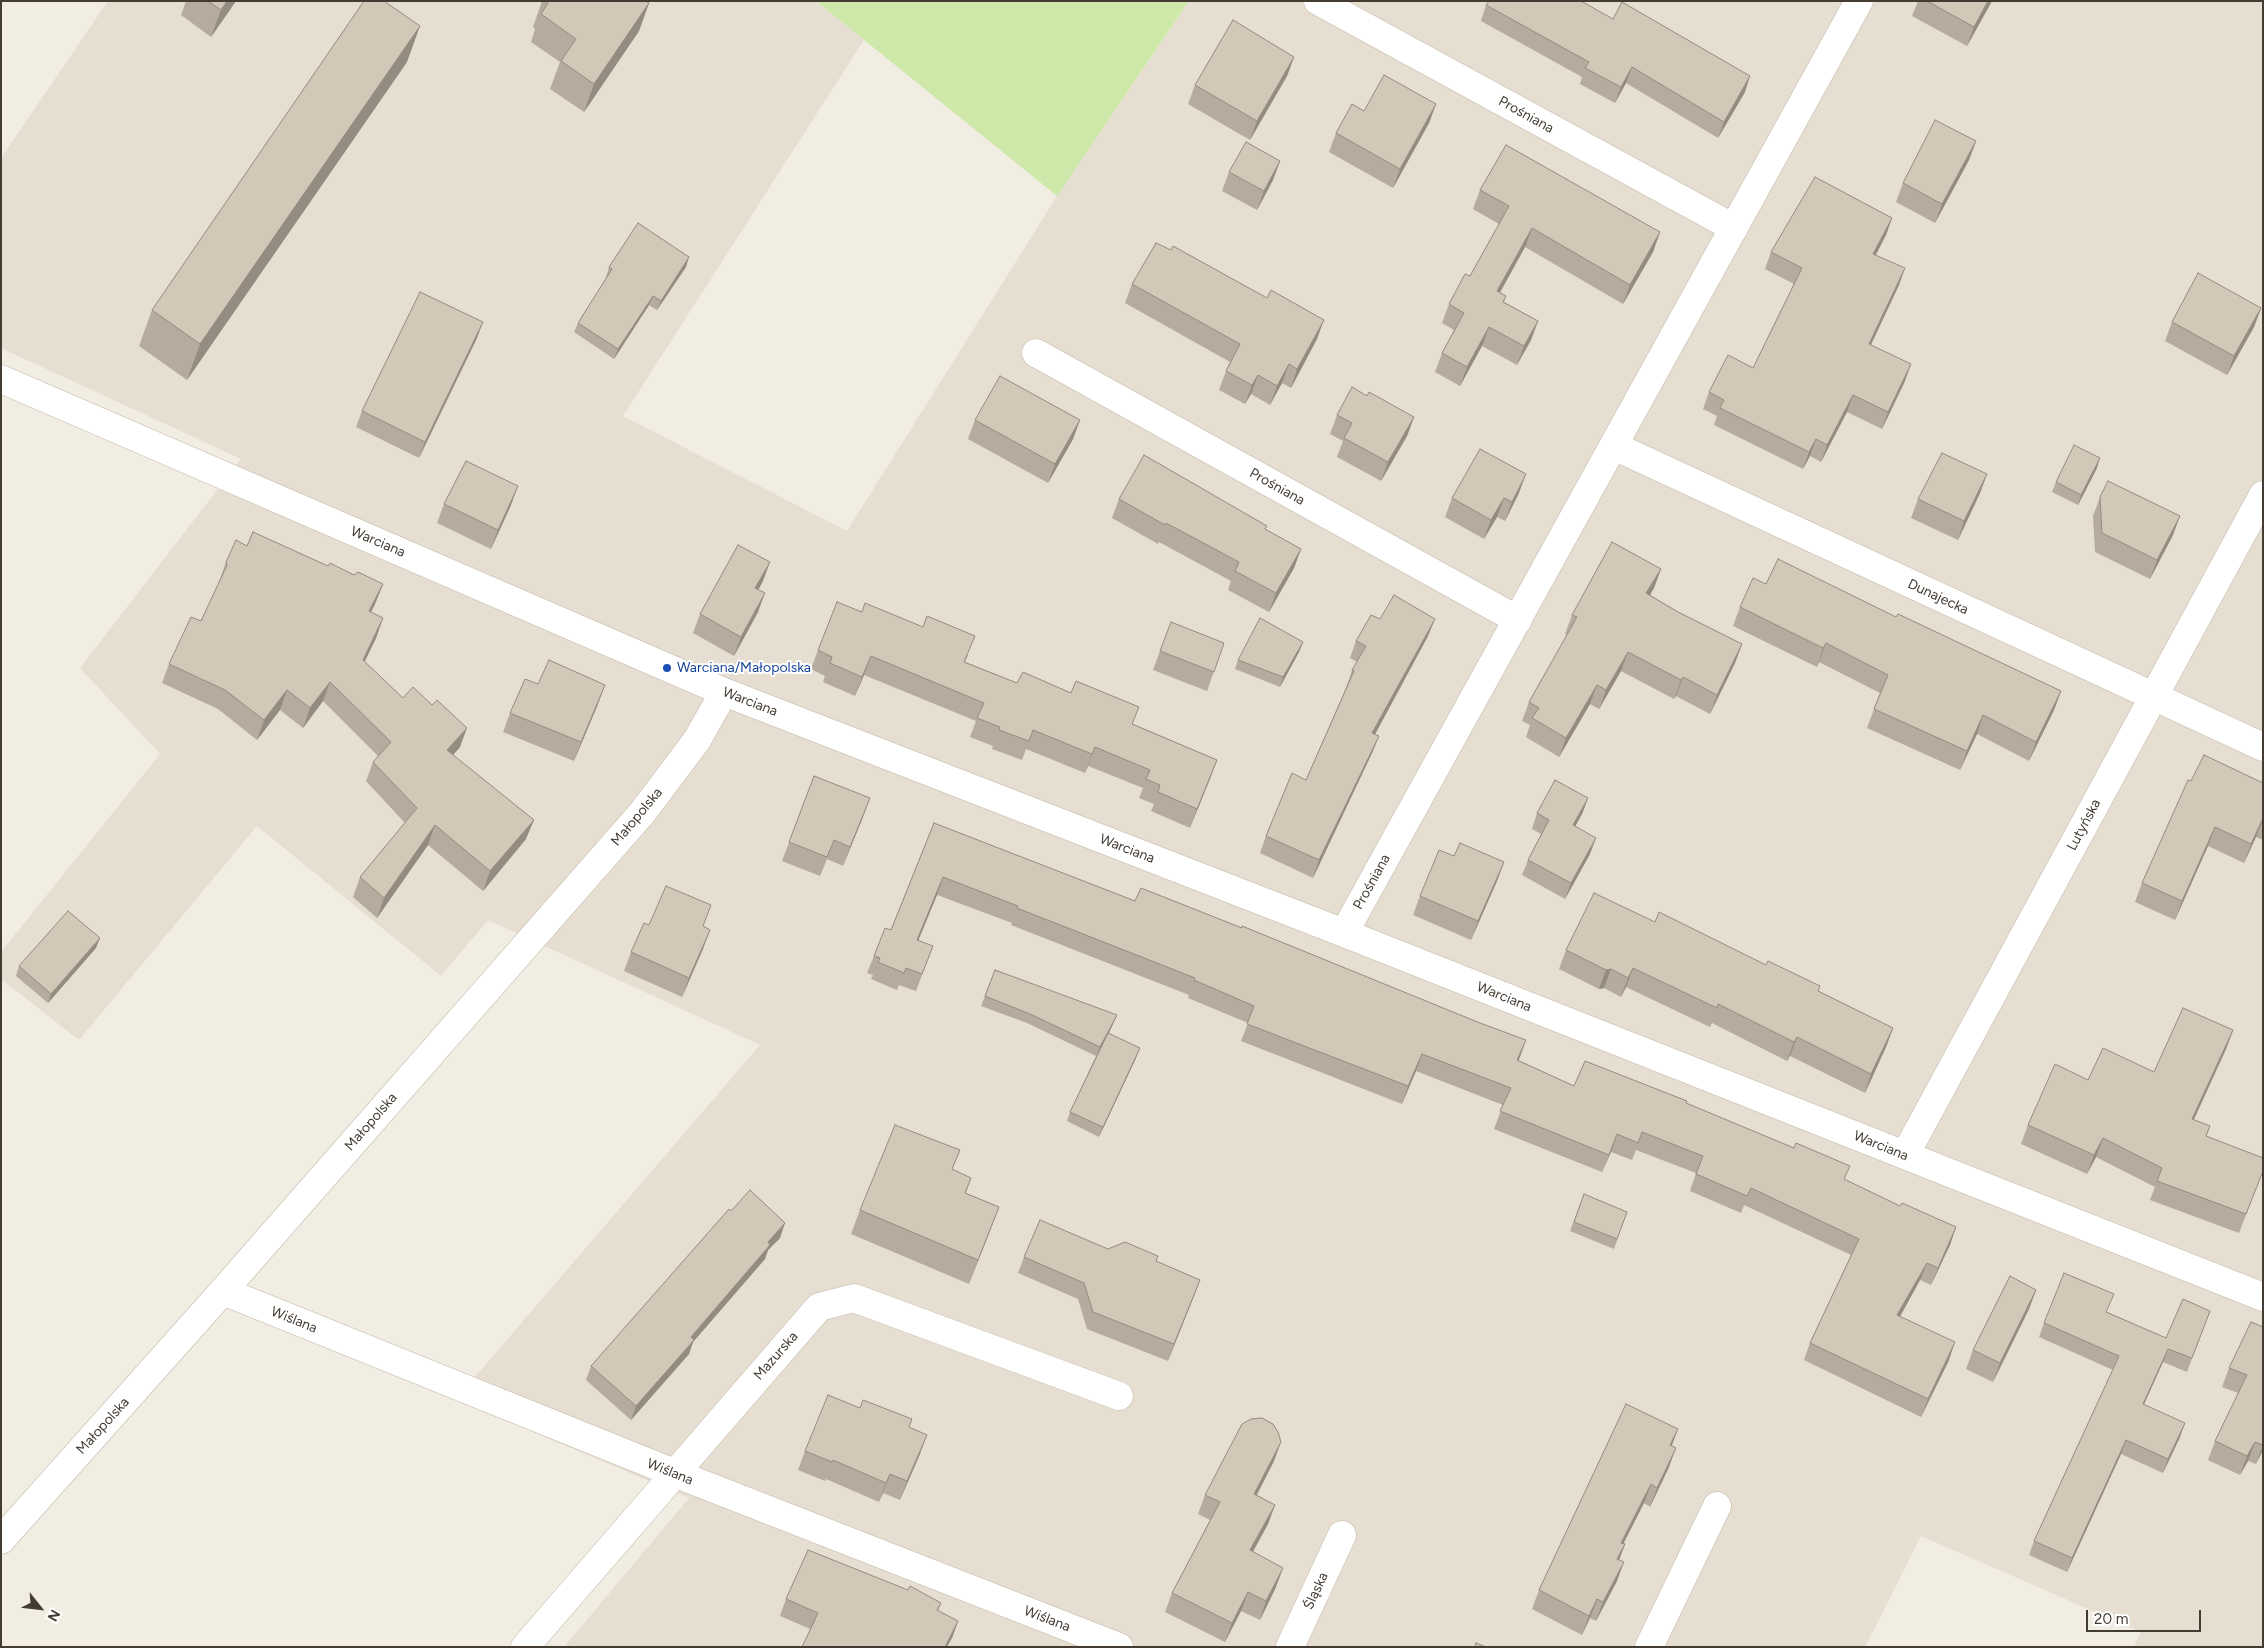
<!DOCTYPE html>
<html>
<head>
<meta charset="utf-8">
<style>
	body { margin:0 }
	#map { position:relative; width:2264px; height:1648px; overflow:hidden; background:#f2ede2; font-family:Figtree,sans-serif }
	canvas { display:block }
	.frame { position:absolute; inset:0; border:2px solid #433c33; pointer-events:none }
	.north { position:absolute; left:15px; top:1583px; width:50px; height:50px; -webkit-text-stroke:4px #fff; paint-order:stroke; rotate:119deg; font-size:14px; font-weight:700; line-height:20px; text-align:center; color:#433c33 }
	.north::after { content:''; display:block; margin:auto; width:18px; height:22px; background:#433c33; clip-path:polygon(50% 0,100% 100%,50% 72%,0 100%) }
	.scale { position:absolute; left:2086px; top:1610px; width:115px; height:22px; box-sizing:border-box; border:2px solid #433c33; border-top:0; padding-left:6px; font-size:15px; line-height:18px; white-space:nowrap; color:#433c33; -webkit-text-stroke:4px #fff; paint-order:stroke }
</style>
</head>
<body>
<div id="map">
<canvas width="2264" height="1648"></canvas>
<div class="frame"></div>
<div class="north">N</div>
<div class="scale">20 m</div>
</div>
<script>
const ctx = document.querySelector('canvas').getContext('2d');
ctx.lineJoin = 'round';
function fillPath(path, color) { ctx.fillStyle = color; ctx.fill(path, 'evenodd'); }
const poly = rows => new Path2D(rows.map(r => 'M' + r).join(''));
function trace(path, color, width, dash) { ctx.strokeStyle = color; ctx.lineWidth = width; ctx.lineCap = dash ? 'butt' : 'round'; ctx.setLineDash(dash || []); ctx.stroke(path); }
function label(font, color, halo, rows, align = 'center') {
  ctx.font = font + ' Figtree,sans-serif'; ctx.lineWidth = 4; ctx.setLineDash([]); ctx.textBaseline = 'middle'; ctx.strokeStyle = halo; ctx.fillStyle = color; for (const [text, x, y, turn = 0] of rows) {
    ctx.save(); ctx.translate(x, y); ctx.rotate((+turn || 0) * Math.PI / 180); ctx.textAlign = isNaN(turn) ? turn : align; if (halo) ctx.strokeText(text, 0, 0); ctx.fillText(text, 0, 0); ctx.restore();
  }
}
fillPath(poly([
	[108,1,816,1,864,40,623,416,847,531,1057,196,1189,1,2263,1,2263,1647,2134,1647,2141,1632,1921,1536,1865,1647,564,1647,689,1498,456,1399,760,1045,488,920,441,976,257,826,79,1040,1,979,1,952,160,754,80,668,241,459,1,348,1,158]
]), '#e6ded0');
fillPath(poly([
	[816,1,1189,1,1057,196]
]), '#cde8a9');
const minor = poly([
	[1318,1,1734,228],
	[1036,353,1518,620],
	[1,379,724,692,1344,933,2263,1297],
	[1614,446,2263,747],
	[1344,933,1859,1],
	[1905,1155,2263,495],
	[223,1291,674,1473,1119,1647],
	[1,1540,223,1291,642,813,697,740,724,692],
	[525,1647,819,1307,854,1298,1119,1396],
	[1290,1647,1342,1535],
	[1649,1647,1717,1506]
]);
trace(minor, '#c0b7a8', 29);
trace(minor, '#fff', 28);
fillPath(poly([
	[186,1,236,1,211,37,181,15],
	[542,1,645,1,649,3,639,31,584,112,550,89,560,62,531,42,535,29,533,27],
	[1918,1,1992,1,1967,46,1912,16],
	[1486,5,1745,92,1718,138,1626,83,1615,103,1580,84,1582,77,1481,21],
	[1294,57,1287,76,1250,140,1188,104,1195,85],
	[407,62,187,380,139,346,152,310],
	[1436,104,1429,123,1393,188,1329,152,1336,133,1364,111],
	[1976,141,1969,160,1935,223,1896,202,1903,183],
	[1280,161,1273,180,1257,210,1222,191,1229,172],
	[1480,190,1660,232,1653,252,1623,304,1525,247,1500,293,1506,296,1504,302,1538,321,1531,340,1517,365,1482,346,1460,386,1435,372,1442,353,1454,330,1442,323,1449,304,1470,276,1499,224,1473,209],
	[1892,218,1886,235,1876,255,1899,285,1871,345,1905,381,1882,429,1847,412,1821,462,1810,456,1803,469,1714,425,1717,416,1703,409,1709,392,1753,368,1794,284,1765,269,1771,252],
	[609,267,686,267,657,310,649,305,614,359,574,332,578,323,607,277,606,277],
	[1132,284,1317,339,1291,388,1282,383,1270,405,1251,394,1245,404,1219,390,1226,371,1230,362,1125,303],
	[2261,308,2254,327,2227,375,2165,341,2172,322],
	[477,338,419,458,356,427,362,411],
	[1367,396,1414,417,1407,436,1381,481,1337,457,1343,441,1330,434,1337,415],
	[975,420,1080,420,1073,439,1048,483,968,439],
	[2097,468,2078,505,2052,492,2056,482],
	[1987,474,1980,493,1958,540,1911,518,1918,499],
	[1519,493,1505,521,1497,517,1484,539,1445,517,1452,498],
	[2100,497,2173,535,2150,579,2095,552,2093,516],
	[1119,499,1267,526,1265,529,1301,549,1294,568,1269,612,1228,590,1231,581,1159,542,1158,544,1112,518],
	[444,504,511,505,491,549,437,523],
	[247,546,328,566,383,584,375,604,371,612,383,618,376,638,364,662,403,698,460,747,453,755,526,839,483,891,428,845,377,918,353,897,360,877,405,823,366,781,373,762,378,756,323,701,303,728,280,710,257,740,218,709,162,683,169,664,201,621,219,582,226,562],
	[1661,569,1654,588,1650,595,1678,612,1742,644,1735,663,1710,714,1676,696,1674,699,1621,671,1599,709,1590,704,1559,757,1526,737,1530,725,1522,721,1529,702,1567,635,1565,634,1572,615],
	[763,581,758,590,758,612,734,656,693,633,700,614],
	[1766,584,1896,617,2061,691,2054,710,2029,761,1977,734,1960,770,1867,728,1880,693,1819,662,1817,667,1733,626,1740,607],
	[1380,619,1428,636,1375,734,1379,736,1372,753,1313,878,1260,853,1266,836,1306,780,1346,688,1352,670,1357,662,1350,658,1356,641],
	[1303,642,1299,652,1280,687,1235,669,1238,660],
	[1224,643,1207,691,1153,670,1160,651],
	[818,650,968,655,965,662,1017,683,1133,724,1217,760,1190,828,1151,811,1154,804,1139,798,1143,788,1088,766,1085,773,1026,749,1022,760,992,749,993,746,970,737,976,721,864,675,855,696,823,682,825,676,811,669],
	[538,684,598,704,574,761,503,732,510,713],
	[814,776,863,817,843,866,827,859,820,876,782,861],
	[2191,781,2263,783,2263,840,2256,837,2244,863,2208,846,2175,920,2135,902,2142,883],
	[1588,798,1582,814,1575,827,1590,854,1565,899,1522,875,1528,860,1541,834,1532,829,1537,813],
	[934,823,1518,1060,1574,1086,1686,1103,1900,1206,1956,1227,1950,1245,1931,1285,1920,1280,1900,1316,1949,1360,1921,1417,1804,1360,1810,1343,1851,1255,1744,1205,1741,1213,1690,1191,1696,1173,1636,1150,1632,1160,1611,1152,1602,1172,1494,1129,1503,1105,1416,1071,1402,1104,1241,1041,1248,1023,1188,998,1189,995,1011,925,1012,923,937,895,918,941,933,946,916,991,899,985,897,990,871,979,873,975,867,973,874,956,891,930],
	[1504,862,1497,881,1471,940,1413,915,1420,896],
	[1655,922,1766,965,1820,986,1818,991,1893,1028,1886,1047,1865,1093,1790,1056,1787,1061,1712,1023,1710,1027,1626,987,1621,997,1604,988,1599,989,1559,969,1566,950],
	[649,925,703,927,703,949,682,997,624,971,631,952],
	[96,948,48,1003,16,976,19,966],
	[995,970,1113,1024,1109,1033,1136,1058,1099,1137,1067,1121,1070,1112,1096,1056,1027,1023,981,1006],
	[2233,1030,2226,1049,2194,1120,2210,1126,2206,1136,2263,1171,2239,1233,2150,1200,2155,1187,2096,1157,2087,1174,2021,1144,2028,1125,2088,1080,2154,1072],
	[953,1170,971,1178,966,1193,999,1207,969,1284,851,1234,860,1210],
	[1584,1194,1627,1212,1614,1249,1570,1231],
	[731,1211,780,1238,768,1250,765,1259,693,1342,689,1354,631,1420,586,1380,591,1366],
	[1108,1249,1156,1261,1200,1280,1168,1361,1087,1329,1078,1299,1018,1273,1024,1257],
	[2036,1290,2029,1309,1993,1382,1966,1369,1973,1350],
	[2210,1311,2187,1372,2163,1362,2144,1404,2180,1437,2163,1473,2121,1454,2067,1572,2029,1555,2034,1541,2113,1370,2039,1337,2044,1323,2107,1312,2166,1338],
	[2263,1327,2263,1450,2256,1464,2248,1461,2240,1475,2208,1460,2215,1441,2238,1393,2222,1387,2229,1368],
	[860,1408,912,1419,909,1427,920,1454,900,1500,883,1493,879,1502,826,1479,825,1481,798,1470,805,1451],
	[1672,1446,1669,1467,1650,1507,1644,1503,1623,1544,1625,1544,1619,1560,1617,1581,1596,1621,1590,1618,1582,1635,1532,1609,1539,1590],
	[1274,1461,1257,1495,1275,1505,1268,1524,1253,1552,1276,1587,1260,1620,1241,1611,1225,1642,1165,1612,1172,1593,1210,1520,1198,1514,1205,1495],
	[908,1590,941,1603,938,1611,958,1621,952,1638,810,1629,780,1616,786,1599]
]), '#b5ac9d');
fillPath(poly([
	[227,1,236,1,211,37,221,10],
	[1988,1,1992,1,1967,46,1974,27],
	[649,3,639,31,584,112,594,84],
	[420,26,407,62,187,380,200,344],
	[1294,57,1287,76,1250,140,1257,121],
	[1632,67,1626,83,1615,103,1621,87],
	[1750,76,1745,92,1718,138,1724,122],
	[1436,104,1429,123,1393,188,1400,169],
	[1976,141,1969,160,1935,223,1942,204],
	[1280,161,1273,180,1257,210,1264,191],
	[1892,218,1886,235,1867,271,1873,254],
	[1532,228,1525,247,1490,310,1497,291],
	[1660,232,1653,252,1623,304,1630,285],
	[689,257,686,267,657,310,661,301],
	[1905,268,1899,285,1863,361,1869,344],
	[653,296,649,305,614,359,618,349],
	[2261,308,2254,327,2227,375,2234,356],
	[1324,320,1317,339,1291,388,1297,369],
	[1538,321,1531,340,1517,365,1524,346],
	[483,322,477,338,419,458,425,442],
	[1489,327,1482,346,1460,386,1467,367],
	[1289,364,1282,383,1270,405,1277,386],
	[1911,364,1905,381,1882,429,1888,412],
	[1258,375,1251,394,1245,404,1252,385],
	[1853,395,1847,412,1821,462,1827,445],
	[1414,417,1407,436,1381,481,1388,462],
	[1080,420,1073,439,1048,483,1055,464],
	[1816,439,1810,456,1803,469,1809,452],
	[2100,458,2097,468,2078,505,2081,495],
	[1526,474,1519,493,1505,521,1512,502],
	[1987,474,1980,493,1958,540,1964,521],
	[518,486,511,505,491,549,498,530],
	[1504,498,1497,517,1484,539,1491,520],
	[2180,516,2173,535,2150,579,2157,560],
	[1301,549,1294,568,1269,612,1276,593],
	[770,562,763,581,749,607,755,588],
	[1661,569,1654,588,1640,612,1646,593],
	[383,584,375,604,362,630,369,611],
	[765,593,758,612,734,656,741,637],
	[383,618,376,638,356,680,363,660],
	[1435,619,1428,636,1366,751,1372,733],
	[1303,642,1299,652,1280,687,1283,677],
	[1826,643,1819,662,1817,667,1823,648],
	[1742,644,1735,663,1710,714,1717,695],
	[1628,652,1621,671,1599,709,1606,690],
	[871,656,864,675,855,696,862,677],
	[1683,677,1676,696,1674,699,1681,680],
	[330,682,323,701,303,728,310,708],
	[605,685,598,704,574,761,581,742],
	[1597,685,1590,704,1559,757,1566,738],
	[287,690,280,710,257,740,264,720],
	[2061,691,2054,710,2029,761,2036,742],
	[1983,715,1977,734,1960,770,1967,751],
	[467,728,460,747,440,770,447,750],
	[1379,736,1372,753,1313,878,1319,860],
	[1095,747,1088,766,1085,773,1092,754],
	[1217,760,1210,779,1190,828,1197,809],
	[870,798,863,817,843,866,850,847],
	[1588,798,1582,814,1567,841,1573,825],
	[2263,818,2256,837,2244,863,2251,844],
	[534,820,526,839,483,891,490,871],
	[435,825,428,845,377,918,384,898],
	[2215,827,2208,846,2175,920,2182,901],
	[1596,838,1590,854,1565,899,1571,883],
	[1504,862,1497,881,1471,940,1478,921],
	[943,877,937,895,911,958,917,940],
	[710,930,703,949,682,997,689,978],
	[100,938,96,948,48,1003,51,994],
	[1633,968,1626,987,1621,997,1628,978],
	[1611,969,1604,988,1599,989,1606,970],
	[1117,1015,1113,1024,1097,1056,1100,1047],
	[1893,1028,1886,1047,1865,1093,1871,1074],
	[2233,1030,2226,1049,2185,1138,2192,1119],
	[1797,1037,1790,1056,1787,1061,1794,1042],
	[1526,1040,1520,1057,1511,1077,1517,1060],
	[1140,1048,1136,1058,1099,1137,1103,1127],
	[1422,1054,1416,1071,1402,1104,1408,1086],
	[1617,1134,1611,1152,1602,1172,1609,1155],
	[2103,1138,2096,1157,2087,1174,2094,1155],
	[999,1207,990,1231,969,1284,978,1260],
	[785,1223,780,1238,768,1250,765,1259,693,1342,689,1354,631,1420,636,1406,691,1337,768,1242],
	[1956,1227,1950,1245,1931,1285,1938,1268],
	[1927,1263,1920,1280,1891,1333,1897,1315],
	[1200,1280,1194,1296,1168,1361,1174,1344],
	[2036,1290,2029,1309,1993,1382,2000,1363],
	[1955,1342,1949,1360,1921,1417,1928,1399],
	[2168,1349,2163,1362,2138,1418,2143,1404],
	[2185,1423,2180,1437,2163,1473,2168,1459],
	[1678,1429,1671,1448,1670,1445],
	[927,1435,920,1454,900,1500,907,1481],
	[2126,1440,2121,1454,2067,1572,2072,1558],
	[1281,1442,1274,1461,1247,1513,1254,1494],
	[2255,1442,2248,1461,2240,1475,2247,1456],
	[2263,1446,2263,1450,2256,1464],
	[1676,1448,1669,1467,1650,1507,1657,1488],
	[890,1474,883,1493,879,1502,886,1483],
	[1651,1484,1644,1503,1614,1562,1621,1543],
	[1275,1505,1268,1524,1243,1569,1250,1550],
	[1625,1544,1618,1563,1617,1559],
	[1624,1562,1617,1581,1596,1621,1603,1602],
	[1283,1568,1276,1587,1260,1620,1266,1601],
	[1248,1592,1241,1611,1225,1642,1232,1623],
	[1597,1599,1590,1618,1582,1635,1589,1616],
	[958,1621,952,1638,947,1647,945,1647]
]), '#948c80');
const building = poly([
	[208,1,227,1,221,10,208,1],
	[364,1,384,1,420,26,200,344,152,310,364,1],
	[546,1,645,1,649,3,594,84,561,61,576,39,541,14,548,3,546,1],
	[1489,1,1581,1,1613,19,1622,2,1750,76,1724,122,1632,67,1621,87,1585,68,1589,62,1486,5,1489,1],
	[1927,1,1988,1,1974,27,1927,1],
	[1233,20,1294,57,1257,121,1195,85,1233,20],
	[1384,75,1436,104,1400,169,1336,133,1352,104,1364,111,1384,75],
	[1935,120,1976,141,1942,204,1903,183,1935,120],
	[1246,142,1280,161,1264,191,1229,172,1246,142],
	[1506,145,1660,232,1630,285,1532,228,1497,291,1506,296,1503,302,1538,321,1524,346,1489,327,1467,367,1442,353,1464,313,1449,304,1465,274,1470,276,1509,206,1480,190,1506,145],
	[1815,177,1892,218,1873,254,1905,268,1869,344,1911,364,1888,412,1853,395,1827,445,1816,439,1809,452,1720,408,1724,400,1709,392,1728,355,1753,368,1802,268,1771,252,1815,177],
	[638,223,689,257,661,301,653,296,618,349,578,323,612,269,609,267,638,223],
	[1156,243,1171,250,1173,246,1267,298,1271,290,1324,320,1297,369,1289,364,1277,386,1258,375,1252,385,1226,371,1240,344,1132,284,1156,243],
	[2198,273,2261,308,2234,356,2172,322,2198,273],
	[420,292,483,322,425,442,362,411,420,292],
	[1000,376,1080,420,1055,464,975,420,1000,376],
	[1352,387,1367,396,1369,392,1414,417,1388,462,1344,438,1352,423,1337,415,1352,387],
	[2074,445,2100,458,2081,495,2056,482,2074,445],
	[1480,449,1526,474,1512,502,1504,498,1491,520,1452,498,1480,449],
	[1942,453,1987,474,1964,521,1918,499,1942,453],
	[1144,455,1267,526,1265,529,1301,549,1276,593,1235,571,1239,562,1166,523,1165,525,1119,499,1144,455],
	[466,461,518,486,498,530,444,504,466,461],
	[2108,481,2180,516,2157,560,2102,533,2100,497,2108,481],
	[253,532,328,566,330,563,354,575,358,572,383,584,369,611,383,618,363,660,403,698,413,687,432,705,437,700,467,728,447,750,534,820,490,871,435,825,384,898,360,877,417,808,373,762,391,742,330,682,310,708,287,690,264,720,225,690,169,664,191,617,201,621,227,565,226,562,236,540,247,546,253,532],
	[1612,542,1661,569,1646,593,1678,612,1742,644,1717,695,1683,677,1681,680,1628,652,1606,690,1597,685,1566,738,1532,718,1539,708,1529,702,1577,617,1572,615,1612,542],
	[738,545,770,562,755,588,765,593,741,637,700,614,738,545],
	[1778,559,1896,617,1898,614,2061,691,2036,742,1983,715,1967,751,1874,709,1888,675,1826,643,1823,648,1740,607,1753,578,1766,584,1778,559],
	[1394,595,1435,619,1372,733,1379,736,1319,860,1266,836,1292,773,1306,780,1354,671,1352,670,1366,646,1356,641,1371,615,1380,619,1394,595],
	[837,602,862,612,865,603,923,627,927,616,975,636,964,662,1017,683,1023,672,1071,693,1076,681,1139,707,1132,724,1217,760,1197,809,1158,792,1160,785,1146,779,1150,770,1095,747,1092,754,1033,730,1029,741,999,730,1000,727,977,718,984,703,871,656,862,677,830,663,832,657,818,650,837,602],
	[1260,618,1303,642,1283,677,1238,660,1260,618],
	[1171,622,1224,643,1214,672,1160,651,1171,622],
	[549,660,605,685,581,742,510,713,525,679,538,684,549,660],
	[2204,755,2263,783,2263,818,2251,844,2215,827,2182,901,2142,883,2188,780,2191,781,2204,755],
	[814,776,870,798,850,847,834,840,827,857,789,842,814,776],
	[1555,780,1588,798,1573,825,1596,838,1571,883,1528,860,1549,820,1537,813,1555,780],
	[934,823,1135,901,1141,888,1242,928,1242,926,1480,1023,1526,1040,1517,1060,1574,1086,1585,1061,1687,1101,1686,1103,1794,1148,1796,1143,1850,1166,1844,1179,1900,1206,1902,1203,1956,1227,1938,1268,1927,1263,1897,1315,1955,1342,1928,1399,1810,1343,1859,1239,1751,1188,1747,1196,1696,1174,1703,1156,1642,1132,1638,1143,1617,1134,1609,1155,1500,1111,1511,1088,1422,1054,1408,1086,1247,1024,1254,1006,1194,980,1195,978,1017,908,1018,906,943,877,917,940,933,946,922,974,906,968,904,973,878,962,880,958,874,956,885,928,891,930,934,823],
	[1460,843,1504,862,1478,921,1420,896,1439,850,1454,856,1460,843],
	[666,886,711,905,703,926,710,930,689,978,631,952,644,923,649,925,666,886],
	[1594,893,1655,922,1659,912,1766,965,1768,961,1820,986,1818,991,1893,1028,1871,1074,1797,1037,1794,1042,1718,1004,1717,1008,1633,968,1628,978,1611,969,1606,970,1566,950,1594,893],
	[68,911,100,938,51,994,19,966,68,911],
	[995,970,1117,1015,1100,1047,1030,1014,985,996,995,970],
	[2183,1008,2233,1030,2192,1119,2210,1126,2206,1136,2263,1158,2263,1171,2246,1214,2157,1181,2162,1168,2103,1138,2094,1155,2028,1125,2055,1064,2088,1080,2103,1048,2154,1072,2183,1008],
	[1108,1033,1140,1048,1103,1127,1070,1112,1108,1033],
	[895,1125,960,1150,952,1169,971,1178,965,1193,999,1207,978,1260,860,1210,895,1125],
	[750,1190,785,1223,768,1242,770,1245,691,1337,694,1340,636,1406,591,1366,729,1209,731,1211,750,1190],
	[1584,1194,1627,1212,1617,1239,1574,1222,1584,1194],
	[1040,1220,1108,1249,1125,1242,1158,1256,1156,1261,1200,1280,1174,1344,1093,1312,1084,1283,1024,1257,1040,1220],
	[2064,1273,2114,1294,2106,1312,2166,1338,2183,1299,2210,1311,2192,1358,2168,1349,2143,1404,2185,1423,2168,1459,2126,1440,2072,1558,2034,1541,2119,1356,2044,1323,2064,1273],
	[2010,1276,2036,1290,2000,1363,1973,1350,2010,1276],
	[2251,1322,2263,1327,2263,1445,2255,1442,2247,1456,2215,1441,2247,1375,2229,1368,2251,1322],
	[828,1395,860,1408,863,1400,912,1419,909,1427,927,1435,907,1481,890,1474,886,1483,833,1460,832,1462,805,1451,828,1395],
	[1626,1404,1678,1429,1670,1445,1676,1448,1657,1488,1651,1484,1621,1543,1625,1544,1617,1559,1624,1562,1603,1602,1597,1599,1589,1616,1539,1590,1626,1404],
	[1262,1418,1273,1424,1278,1432,1281,1442,1254,1494,1275,1505,1250,1550,1283,1568,1266,1601,1248,1592,1232,1623,1172,1593,1220,1502,1205,1495,1242,1424,1251,1419,1262,1418],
	[808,1550,908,1590,910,1586,941,1603,937,1610,958,1621,945,1647,802,1647,818,1613,786,1599,808,1550],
	[1476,1643,1486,1647,1475,1647,1476,1643]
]);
fillPath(building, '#d3c8b7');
trace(building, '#948c80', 1);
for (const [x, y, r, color] of [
	[667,668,5,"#1a4fb4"]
]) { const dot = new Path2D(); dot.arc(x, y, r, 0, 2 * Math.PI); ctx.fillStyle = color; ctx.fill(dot); trace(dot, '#fff', 2); }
label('14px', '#433c33', '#fff', [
	["Prośniana",1526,115,29],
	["Prośniana",1277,487,29],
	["Warciana",378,542,23],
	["Dunajecka",1938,597,25],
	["Warciana",750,702,21],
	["Małopolska",637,817,-50],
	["Lutyńska",2084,825,-62],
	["Warciana",1127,849,21],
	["Prośniana",1372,882,-61],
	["Warciana",1504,997,22],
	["Małopolska",371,1122,-49],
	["Warciana",1881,1146,22],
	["Wiślana",294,1320,22],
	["Mazurska",776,1356,-49],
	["Małopolska",103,1426,-48],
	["Wiślana",670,1472,22],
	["Śląska",1316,1591,-65],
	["Wiślana",1047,1619,21]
]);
label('14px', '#164399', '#fff', [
	["Warciana/Małopolska",677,668]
], 'left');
</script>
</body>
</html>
